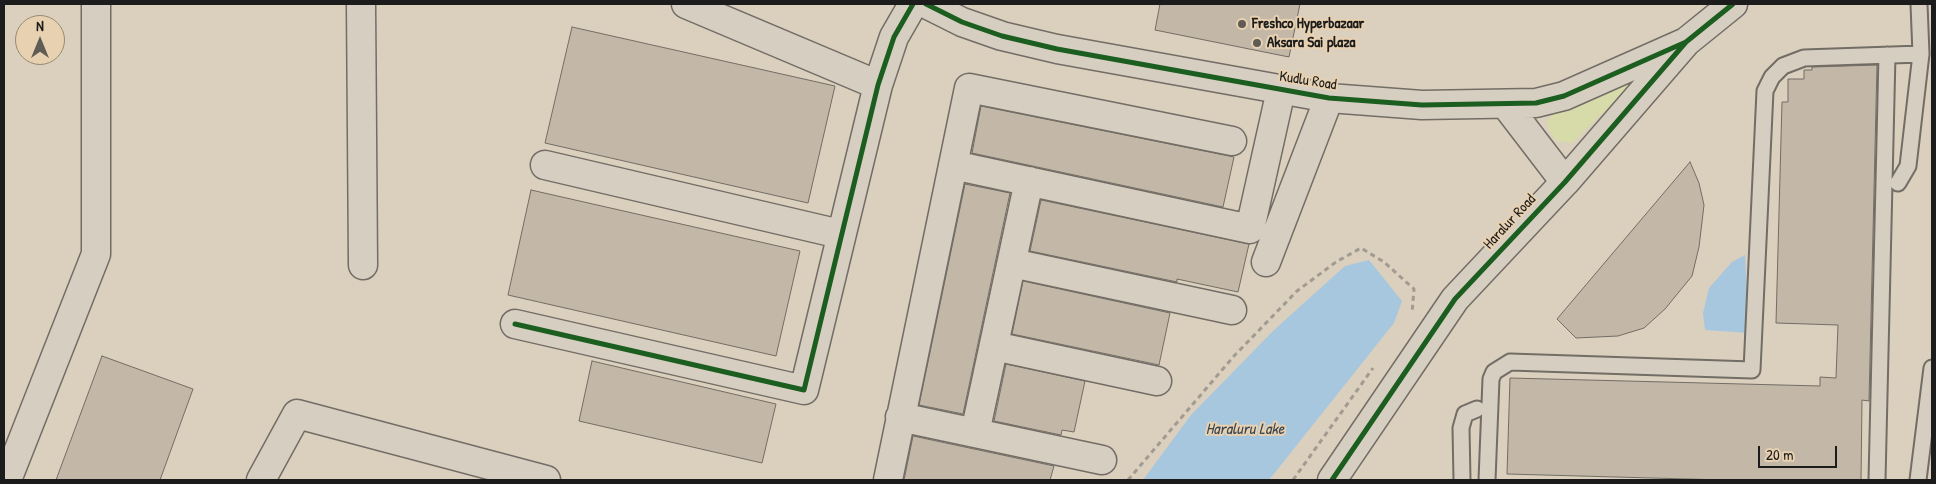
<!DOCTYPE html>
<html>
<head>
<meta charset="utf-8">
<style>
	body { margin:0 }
	#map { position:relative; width:1936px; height:484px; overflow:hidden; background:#dbcfbe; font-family:"Patrick Hand",sans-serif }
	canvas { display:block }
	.frame { position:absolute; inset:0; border:5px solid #1c1c1c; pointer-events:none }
	.north { position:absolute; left:15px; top:15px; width:50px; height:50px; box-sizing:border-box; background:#e8d1b1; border:1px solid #968975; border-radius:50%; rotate:0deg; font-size:14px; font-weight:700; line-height:20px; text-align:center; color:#1c1c1c }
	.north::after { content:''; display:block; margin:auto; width:18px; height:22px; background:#5f5b55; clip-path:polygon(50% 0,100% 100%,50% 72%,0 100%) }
	.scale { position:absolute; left:1758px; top:446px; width:79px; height:22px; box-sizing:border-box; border:2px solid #1c1c1c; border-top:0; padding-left:6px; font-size:15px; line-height:18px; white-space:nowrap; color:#1c1c1c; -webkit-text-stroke:4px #e8d1b1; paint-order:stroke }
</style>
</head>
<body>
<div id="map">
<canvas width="1936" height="484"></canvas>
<div class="frame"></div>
<div class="north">N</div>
<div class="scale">20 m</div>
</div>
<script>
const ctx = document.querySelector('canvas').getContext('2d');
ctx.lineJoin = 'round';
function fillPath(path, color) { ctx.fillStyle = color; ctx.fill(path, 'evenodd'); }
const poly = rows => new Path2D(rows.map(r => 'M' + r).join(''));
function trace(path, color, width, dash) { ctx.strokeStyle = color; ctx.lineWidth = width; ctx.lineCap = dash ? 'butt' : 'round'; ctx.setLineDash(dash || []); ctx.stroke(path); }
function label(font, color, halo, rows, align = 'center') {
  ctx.font = font + ' "Patrick Hand",sans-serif'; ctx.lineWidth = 4; ctx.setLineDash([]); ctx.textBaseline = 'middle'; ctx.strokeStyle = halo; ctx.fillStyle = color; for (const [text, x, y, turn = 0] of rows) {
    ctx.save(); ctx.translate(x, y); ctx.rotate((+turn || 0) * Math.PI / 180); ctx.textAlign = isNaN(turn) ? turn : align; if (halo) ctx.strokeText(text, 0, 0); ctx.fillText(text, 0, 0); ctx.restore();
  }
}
fillPath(poly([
	[1629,75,1631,85,1572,143,1556,141,1549,130,1547,122,1555,112]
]), '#d6dba9');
fillPath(poly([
	[1745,255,1749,333,1705,330,1703,313,1709,288,1732,262],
	[1369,260,1402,301,1394,323,1269,480,1143,480,1191,415,1274,330,1345,266]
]), '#a6c7de');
const building = poly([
	[1160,4,1300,4,1289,57,1155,30,1160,4],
	[572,27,835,86,808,203,545,143,572,27],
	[1877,65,1869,401,1862,400,1861,480,1725,480,1507,474,1510,378,1820,386,1820,377,1836,378,1838,325,1776,323,1782,102,1788,102,1788,79,1804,79,1804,70,1812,70,1812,67,1877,65],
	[981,106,1234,157,1223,207,972,153,981,106],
	[1690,162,1699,183,1704,205,1699,247,1692,276,1665,309,1644,328,1618,336,1576,338,1557,319,1690,162],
	[965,184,1010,193,963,414,919,405,965,184],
	[531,190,800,251,776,356,508,295,531,190],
	[1041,200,1249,244,1238,292,1177,279,1177,282,1030,251,1041,200],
	[1023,281,1170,313,1159,365,1012,334,1023,281],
	[102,356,193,389,160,480,56,480,102,356],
	[592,361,776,404,762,463,579,421,592,361],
	[1006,364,1085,381,1074,432,1062,430,1061,435,994,421,1006,364],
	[913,436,1054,466,1050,480,904,480,913,436]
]);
fillPath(building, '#c3b7a8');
trace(building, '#726d65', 1);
const service = poly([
	[1898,183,1908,166,1921,54],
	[1462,480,1461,428,1465,414,1477,409],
	[1487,480,1491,379,1494,372,1510,362,1752,370,1765,91,1772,77,1783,66,1804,58,1921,54,1919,4],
	[1877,480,1887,55],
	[1918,480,1932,368]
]);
const minor = poly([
	[361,4,363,265],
	[686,4,878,85],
	[545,165,840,234],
	[953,165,1250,229,1281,90],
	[1266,262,1329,98],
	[1012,263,1232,310],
	[515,324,804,390,878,85,894,37,913,4],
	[994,346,1157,381],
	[900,417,1102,460],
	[975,433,1029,181],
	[7,480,96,254,96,4],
	[261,480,297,414,546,480],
	[888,480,969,88,1232,141]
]);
const tertiary = poly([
	[926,4,962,22,1002,36,1057,49,1329,98,1422,105,1536,103,1564,96,1686,42],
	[1506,105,1565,182],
	[1332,480,1455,299,1565,182,1686,42,1733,4]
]);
trace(service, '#726d65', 19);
trace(minor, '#726d65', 31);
trace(tertiary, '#726d65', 31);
trace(poly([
	[1128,480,1234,356,1297,291,1336,262,1361,248,1384,262,1414,289,1412,313],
	[1293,480,1373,368]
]), '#a19b91', 3, [5, 4]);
trace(service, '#d7cec2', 15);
trace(minor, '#d7cec2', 28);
trace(tertiary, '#d7cec2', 28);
trace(poly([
	[926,4,962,22,1002,36,1057,49,1329,98,1422,105,1536,103,1564,96,1686,42],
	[515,324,804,390,878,85,894,37,913,4],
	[1332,480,1455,299,1565,182,1686,42,1733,4]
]), '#1b5e20', 5);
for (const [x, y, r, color] of [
	[1242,24,5,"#5f5b55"],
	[1257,43,5,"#5f5b55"]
]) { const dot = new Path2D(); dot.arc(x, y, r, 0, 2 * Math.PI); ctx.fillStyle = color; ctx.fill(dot); trace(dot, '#e8d1b1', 2); }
label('bold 15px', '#1c1c1c', '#e8d1b1', [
	["Freshco Hyperbazaar",1252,24],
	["Aksara Sai plaza",1267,43]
], 'left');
label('15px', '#1c1c1c', '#e8d1b1', [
	["Kudlu Road",1308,81,9],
	["Haralur Road",1510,222,-47]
]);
label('italic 16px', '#394650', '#e8d1b1', [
	["Haraluru Lake",1245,430]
]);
</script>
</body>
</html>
